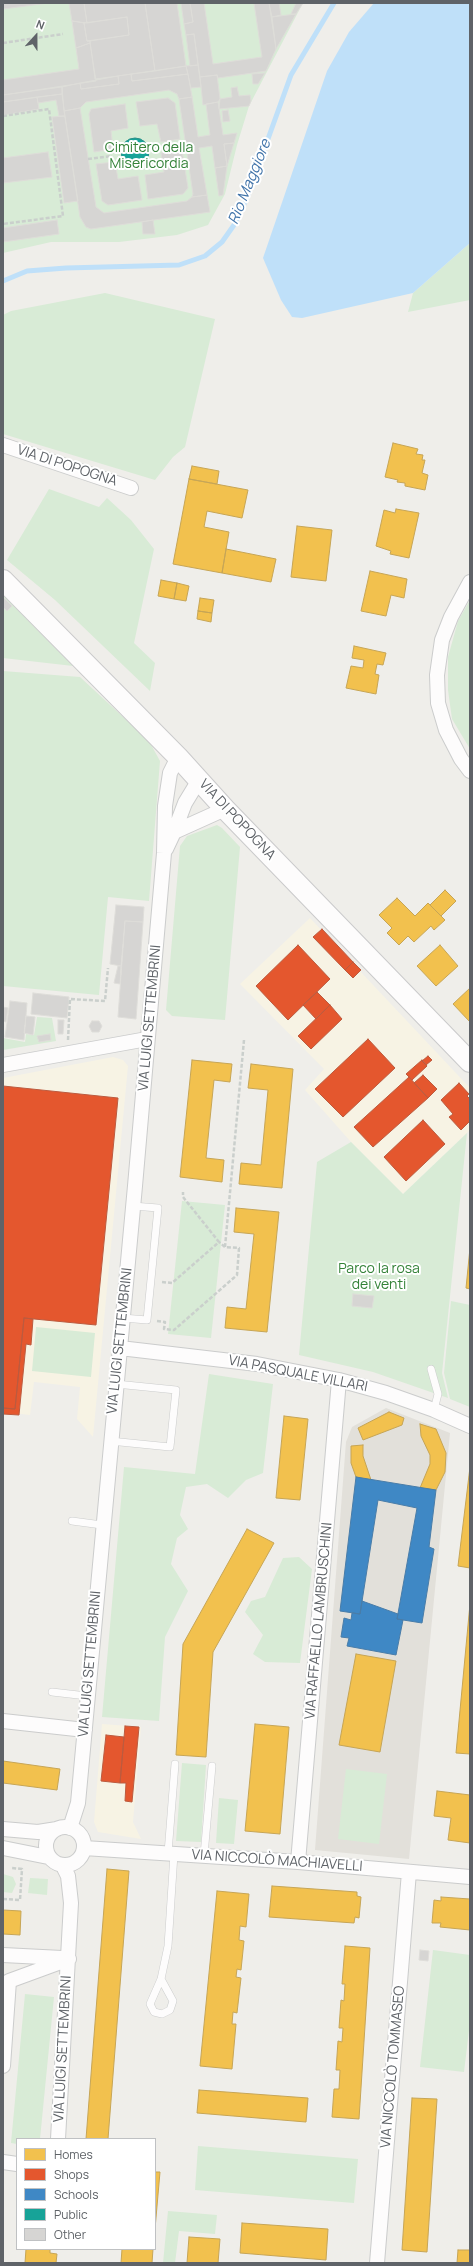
<!DOCTYPE html>
<html>
<head>
<meta charset="utf-8">
<style>
	body { margin:0 }
	#map { position:relative; width:473px; height:2266px; overflow:hidden; background:#efeeea; font-family:Manrope,sans-serif }
	canvas { display:block }
	.frame { position:absolute; inset:0; border:4px solid #5f6368; pointer-events:none }
	.legend { position:absolute; left:16px; top:2138px; width:140px; height:112px; box-sizing:border-box; background:#fff; border:1px solid #bfc1c3; margin:0; padding:5px 7px; list-style:none; font-size:12px; color:#5f6368 }
	.legend li { display:flex; align-items:center; gap:8px; height:20px }
	.legend b { width:20px; border:1px solid #bfc1c3 }
	.north { position:absolute; left:16px; top:16px; width:40px; height:40px; -webkit-text-stroke:3px #fff; paint-order:stroke; rotate:21deg; font-size:11px; font-weight:700; line-height:16px; text-align:center; color:#5f6368 }
	.north::after { content:''; display:block; margin:auto; width:14px; height:18px; background:#5f6368; clip-path:polygon(50% 0,100% 100%,50% 72%,0 100%) }
</style>
</head>
<body>
<div id="map">
<canvas width="473" height="2266"></canvas>
<div class="frame"></div>
<ul class="legend">
<li><b style="height:11px;background:#f2c14e"></b>Homes</li>
<li><b style="height:11px;background:#e4572e"></b>Shops</li>
<li><b style="height:11px;background:#3f88c5"></b>Schools</li>
<li><b style="height:11px;background:#17a398"></b>Public</li>
<li><b style="height:11px;background:#d6d5d3"></b>Other</li>
</ul>
<div class="north">N</div>
</div>
<script>
const ctx = document.querySelector('canvas').getContext('2d');
ctx.lineJoin = 'round';
function fillPath(path, color) { ctx.fillStyle = color; ctx.fill(path, 'evenodd'); }
const poly = rows => new Path2D(rows.map(r => 'M' + r).join(''));
function trace(path, color, width, dash) { ctx.strokeStyle = color; ctx.lineWidth = width; ctx.lineCap = dash ? 'butt' : 'round'; ctx.setLineDash(dash || []); ctx.stroke(path); }
function label(font, color, halo, rows, align = 'center') {
  ctx.font = font + ' Manrope,sans-serif'; ctx.lineWidth = 4; ctx.setLineDash([]); ctx.textBaseline = 'middle'; ctx.strokeStyle = halo; ctx.fillStyle = color; for (const [text, x, y, turn = 0] of rows) {
    ctx.save(); ctx.translate(x, y); ctx.rotate((+turn || 0) * Math.PI / 180); ctx.textAlign = isNaN(turn) ? turn : align; if (halo) ctx.strokeText(text, 0, 0); ctx.fillText(text, 0, 0); ctx.restore();
  }
}
fillPath(poly([
	[310,918,470,1088,470,1130,403,1194,351,1142,305,1090,324,1069,240,984],
	[113,1057,123,1060,128,1066,93,1437,77,1419,80,1387,34,1382,30,1415,3,1412,3,1078],
	[102,1724,141,1727,133,1822,141,1839,98,1832,94,1822]
]), '#f7f3e4');
fillPath(poly([
	[386,1408,450,1433,409,1859,315,1850,346,1442,352,1427]
]), '#e2e0da');
fillPath(poly([
	[3,3,303,3,249,106,237,145,225,194,208,225,177,235,119,242,51,242,3,253],
	[470,243,470,300,408,312,413,293],
	[105,293,215,319,185,447,173,457,155,480,3,434,3,315,11,311],
	[49,489,99,507,107,498,131,520,154,549,134,643,155,663,150,691,55,600,7,560],
	[3,595,73,666,3,658],
	[470,600,470,749,452,719,448,690,448,657,458,621],
	[3,671,80,677,149,741,160,761,149,901,108,897,99,995,3,986],
	[217,825,222,828,240,847,225,1020,172,1016,166,1010,180,846,187,836],
	[37,1017,52,1018,56,1041,3,1050,3,1038,25,1042,26,1034,34,1035],
	[467,1133,442,1373,448,1398,373,1372,299,1355,317,1162,351,1142,403,1194],
	[182,1201,225,1205,211,1338,168,1334],
	[451,1301,470,1305,470,1407,450,1399,444,1373],
	[36,1327,95,1333,91,1377,32,1371],
	[209,1374,273,1384,263,1473,246,1480,228,1498,207,1484,186,1487,180,1515,188,1529,177,1538,171,1564,188,1591,165,1637,159,1721,102,1717,124,1467,195,1474],
	[299,1557,312,1569,300,1663,265,1662,253,1654,263,1635,245,1612,251,1601,265,1597,283,1558],
	[182,1763,206,1765,201,1842,176,1841],
	[346,1769,387,1774,379,1844,338,1839],
	[219,1798,238,1800,234,1844,216,1843],
	[3,1874,13,1877,16,1884,12,1893,3,1892],
	[30,1878,48,1879,47,1895,28,1893],
	[433,1950,470,1955,470,2022,464,2072,420,2067],
	[25,1994,54,1997,40,2139,17,2139,17,2144,11,2143],
	[198,2146,358,2159,354,2203,195,2190],
	[168,2211,217,2215,215,2234,179,2231,175,2263,163,2263]
]), '#d8ebd6');
fillPath(poly([
	[374,3,470,3,470,243,413,293,302,318,292,317,281,300,263,258,327,71,349,32]
]), '#bfe0f9');
const homes = poly([
	[393,443,418,449,416,454,423,455,422,460,425,460,422,473,428,475,425,490,405,486,405,483,397,482,398,480,385,477,393,443],
	[192,466,219,471,217,484,189,479,192,466],
	[189,479,248,490,242,518,207,511,204,527,229,532,222,573,173,564,189,479],
	[396,509,419,513,409,558,390,554,391,551,376,546,384,510,395,513,396,509],
	[297,526,332,530,326,581,291,577,297,526],
	[226,549,276,559,271,582,222,573,226,549],
	[370,571,407,579,404,598,391,595,386,616,361,611,370,571],
	[161,580,177,583,174,599,158,596,161,580],
	[177,583,189,586,186,601,174,599,177,583],
	[200,598,214,600,212,613,198,611,200,598],
	[198,611,212,613,211,622,197,619,198,611],
	[354,646,386,653,383,665,377,664,375,674,379,675,376,694,346,688,351,666,363,668,364,660,352,658,354,646],
	[445,890,456,901,441,916,430,905,445,890],
	[397,898,415,916,428,903,445,920,434,930,431,926,414,942,408,936,399,945,387,933,392,928,379,915,397,898],
	[440,945,458,966,436,986,417,966,440,945],
	[470,988,470,1022,453,1004,470,988],
	[192,1060,232,1064,230,1082,214,1080,206,1158,224,1160,222,1182,180,1177,192,1060],
	[251,1064,293,1069,282,1188,239,1184,241,1163,261,1165,268,1090,248,1088,251,1064],
	[236,1208,279,1212,267,1332,225,1328,227,1307,246,1309,254,1234,234,1232,236,1208],
	[470,1248,470,1289,466,1288,470,1248],
	[389,1412,404,1418,402,1425,363,1440,358,1428,389,1412],
	[284,1416,308,1419,300,1500,276,1498,284,1416],
	[420,1424,436,1429,446,1453,445,1472,436,1490,420,1488,430,1464,430,1455,421,1436,420,1424],
	[363,1445,363,1456,371,1480,356,1477,351,1463,351,1446,363,1445],
	[470,1467,470,1568,458,1566,470,1467],
	[247,1529,274,1543,213,1652,206,1757,176,1755,183,1644,247,1529],
	[470,1604,470,1754,456,1753,470,1604],
	[356,1654,396,1661,380,1752,339,1745,356,1654],
	[255,1724,289,1727,280,1834,245,1831,255,1724],
	[3,1761,60,1769,57,1790,3,1783,3,1761],
	[437,1791,470,1795,470,1843,448,1840,451,1818,434,1816,437,1791],
	[107,1869,129,1871,108,2139,86,2139,107,1869],
	[272,1886,357,1892,357,1896,361,1897,359,1918,355,1917,354,1923,269,1917,272,1886],
	[217,1891,249,1894,246,1927,240,1926,239,1940,244,1941,241,1970,237,1969,236,1977,241,1978,237,2013,233,2012,232,2024,236,2024,232,2069,200,2066,217,1891],
	[441,1897,470,1899,470,1930,440,1927,441,1923,432,1923,434,1900,441,1901,441,1897],
	[3,1910,21,1911,20,1935,3,1934,3,1910],
	[345,1946,370,1948,359,2119,332,2117,334,2089,339,2089,340,2070,336,2070,338,2041,342,2042,343,2028,339,2028,341,2000,344,2001,345,1984,342,1984,345,1946],
	[199,2090,308,2098,306,2122,197,2113,199,2090],
	[412,2098,437,2099,427,2252,402,2250,412,2098],
	[155,2172,160,2172,155,2229,155,2172],
	[242,2223,328,2229,326,2260,240,2253,242,2223],
	[189,2237,220,2239,218,2263,187,2263,189,2237],
	[26,2249,50,2249,50,2253,57,2254,56,2263,25,2263,26,2249],
	[122,2249,153,2249,152,2263,121,2263,122,2249],
	[458,2250,470,2250,470,2263,457,2263,458,2250]
]);
fillPath(homes, '#f2c14e');
trace(homes, '#c6a556', 1);
const shops = poly([
	[322,929,353,962,345,970,313,937,322,929],
	[298,945,330,979,288,1020,256,986,298,945],
	[353,962,361,970,353,978,345,970,353,962],
	[317,992,330,1005,316,1019,303,1005,317,992],
	[330,1005,342,1019,311,1049,298,1036,330,1005],
	[368,1039,395,1068,343,1117,315,1089,368,1039],
	[428,1056,432,1060,426,1065,422,1061,428,1056],
	[422,1060,427,1066,412,1080,406,1074,422,1060],
	[423,1075,437,1089,428,1098,414,1083,423,1075],
	[409,1077,428,1098,373,1147,354,1127,409,1077],
	[459,1083,469,1094,467,1096,470,1099,470,1121,461,1130,449,1117,453,1114,441,1100,459,1083],
	[3,1086,118,1098,96,1325,24,1318,15,1409,3,1408,3,1086],
	[423,1120,445,1144,406,1181,384,1157,423,1120],
	[24,1318,33,1319,31,1345,26,1344,19,1415,3,1414,3,1408,15,1409,24,1318],
	[125,1726,139,1727,132,1802,125,1801,126,1783,120,1783,125,1726],
	[106,1735,124,1737,120,1783,101,1781,106,1735]
]);
fillPath(shops, '#e4572e');
trace(shops, '#bc5b3f', 1);
const schools = poly([
	[356,1477,436,1490,429,1547,434,1549,422,1623,397,1619,417,1508,378,1500,360,1614,340,1611,356,1477],
	[362,1601,398,1614,397,1619,403,1620,396,1655,347,1646,349,1638,341,1637,344,1618,351,1620,352,1613,360,1614,362,1601]
]);
fillPath(schools, '#3f88c5');
trace(schools, '#497da9', 1);
const public = poly([
	'121 152a14 14 0 1 1 28 0a14 14 0 1 1-28 0Z'
]);
fillPath(public, '#17a398');
trace(public, '#2d908a', 1);
trace(poly([
	[3,281,27,271,66,268,179,265,205,256,222,242,234,225,246,200,291,75,334,3]
]), '#bfe0f9', 5);
const building = poly([
	[3,3,48,3,3,9,3,3],
	[69,3,84,3,87,23,72,21,69,3],
	[84,3,145,3,155,71,95,79,90,41,129,35,127,17,87,23,84,3],
	[145,3,177,3,186,66,155,71,145,3],
	[181,3,190,3,193,22,184,24,181,3],
	[190,3,204,3,213,64,262,57,254,3,269,3,276,49,266,71,218,78,217,75,200,77,194,34,186,35,184,24,193,22,190,3],
	[269,3,279,3,281,15,272,17,269,3],
	[296,3,303,3,296,14,291,14,296,3],
	[296,14,276,49,272,17,296,14],
	[127,17,129,35,87,41,84,23,127,17],
	[72,21,84,23,87,41,90,41,90,43,76,48,72,21],
	[194,34,198,65,190,66,186,35,194,34],
	[90,43,96,81,3,95,3,80,79,69,76,48,90,43],
	[198,65,201,87,191,88,186,66,198,65],
	[186,66,188,74,132,81,131,74,186,66],
	[265,73,258,84,253,84,252,74,265,73],
	[131,74,132,81,188,74,192,97,179,99,177,94,169,90,86,102,80,108,64,111,62,87,80,83,81,89,119,84,118,76,131,74],
	[217,75,220,99,218,102,203,105,200,77,217,75],
	[118,76,119,84,81,89,80,83,118,76],
	[62,87,62,94,3,102,3,95,62,87],
	[237,87,239,96,250,95,251,101,249,106,219,109,220,99,232,97,231,88,237,87],
	[62,94,65,116,59,116,56,100,38,103,37,97,62,94],
	[37,97,39,109,3,115,3,102,37,97],
	[192,97,198,137,210,135,206,104,218,102,223,135,237,133,234,143,224,144,227,166,215,168,212,146,199,148,207,195,192,197,193,194,179,99,192,97],
	[168,98,175,103,180,139,161,142,157,124,140,126,136,102,168,98],
	[125,104,128,128,111,131,113,149,94,152,89,114,91,109,125,104],
	[80,108,96,207,104,213,187,201,192,197,207,195,210,212,91,229,86,227,80,217,64,111,80,108],
	[228,110,230,121,223,122,222,111,228,110],
	[65,116,78,201,64,203,52,117,65,116],
	[234,143,227,166,224,144,234,143],
	[182,150,188,188,183,194,148,199,145,175,164,172,161,153,182,150],
	[48,152,52,177,3,183,3,158,48,152],
	[115,162,118,179,138,176,142,200,108,205,102,201,96,164,115,162],
	[227,166,223,195,219,196,215,168,227,166],
	[57,220,59,234,3,242,3,228,57,220],
	[153,220,155,234,143,234,142,222,153,220],
	[3,597,12,606,7,611,3,607,3,597],
	[116,905,144,907,143,922,125,921,121,966,110,964,116,905],
	[125,921,143,922,136,1019,118,1017,125,921],
	[118,966,121,966,120,984,114,983,118,966],
	[33,993,69,997,67,1018,31,1014,33,993],
	[10,1001,27,1003,24,1040,5,1037,10,1001],
	[3,1007,8,1008,6,1022,3,1021,3,1007],
	[26,1016,35,1017,33,1035,24,1033,26,1016],
	[58,1020,64,1020,63,1034,58,1034,58,1020],
	[92,1021,99,1021,102,1026,99,1032,92,1032,89,1026,92,1021],
	[50,1034,51,1040,39,1042,37,1036,50,1034],
	[401,1263,407,1263,410,1268,407,1273,401,1273,399,1268,401,1263],
	[353,1294,374,1296,372,1308,352,1306,353,1294],
	[420,1950,429,1951,428,1961,419,1960,420,1950]
]);
fillPath(building, '#d6d5d3');
trace(building, '#deddd9', 1);
const lane = poly([
	[123,1318,147,1320,158,1208,133,1206],
	[431,1369,438,1394,434,1410],
	[110,1441,170,1447,176,1390,116,1384],
	[72,1521,102,1525],
	[52,1692,87,1696],
	[168,1853,175,1764],
	[204,1855,212,1766],
	[161,1979,173,2001,170,2010,162,2014,154,2012,150,2004,161,1979,168,1946,174,1854]
]);
const street = poly([
	[3,445,131,488],
	[470,582,451,617,442,640,437,675,438,703,446,730,461,759,470,771],
	[174,832,185,803,199,780],
	[166,849,174,832,225,809],
	[3,1065,147,1039],
	[120,1348,257,1364,339,1380,386,1393,434,1410,470,1426],
	[3,1721,85,1730],
	'46 1846a19 19 0 1 1 38 0a19 19 0 1 1-38 0Z',
	[70,1828,78,1803,135,1186,164,853,165,806,170,773,178,757],
	[3,1829,38,1832,57,1829],
	[3,1848,48,1857],
	[84,1848,298,1862,470,1877],
	[298,1862,339,1380],
	[3,1955,62,1958],
	[3,2066,9,1981,69,1959],
	[58,2139,71,1903,68,1876,63,1866],
	[3,2162,17,2164],
	[377,2263,409,1872]
]);
const secondary = poly([
	[3,580,178,757,225,809,470,1062]
]);
trace(lane, '#cbcccc', 8);
trace(street, '#cbcccc', 16);
trace(secondary, '#cacacb', 22);
trace(poly([
	[3,43,63,34],
	[3,116,49,109,63,216,3,224],
	[88,159,112,156],
	[68,1040,70,999,105,1001,108,968],
	[225,1247,244,1040],
	[162,1282,172,1283,219,1242,183,1197,183,1192],
	[157,1321,165,1322,164,1329,174,1330,237,1275,239,1248,225,1247,219,1242],
	[3,1899,20,1900,22,1869,12,1868]
]), '#cacfcc', 2.5, [4, 2]);
trace(lane, '#fdfcfc', 7);
trace(street, '#fdfcfc', 14);
trace(secondary, '#fdfcfc', 20);
label('14px', '#348238', '#fff', [
	["Cimitero della",149,148],
	["Misericordia",149,164],
	["Parco la rosa",379,1269],
	["dei venti",379,1285]
]);
label('14px', '#5f6368', '#fff', [
	["VIA DI POPOGNA",67,466,18],
	["VIA DI POPOGNA",237,820,47],
	["VIA LUIGI SETTEMBRINI",150,1018,-85],
	["VIA LUIGI SETTEMBRINI",120,1341,-84],
	["VIA PASQUALE VILLARI",298,1374,11],
	["VIA RAFFAELLO LAMBRUSCHINI",319,1621,-85],
	["VIA LUIGI SETTEMBRINI",90,1664,-85],
	["VIA NICCOLÒ MACHIAVELLI",277,1861,4],
	["VIA LUIGI SETTEMBRINI",63,2049,-87],
	["VIA NICCOLÒ TOMMASEO",393,2067,-85]
]);
label('italic 15px', '#4174aa', '#fff', [
	["Rio Maggiore",250,182,-68]
]);
</script>
</body>
</html>
